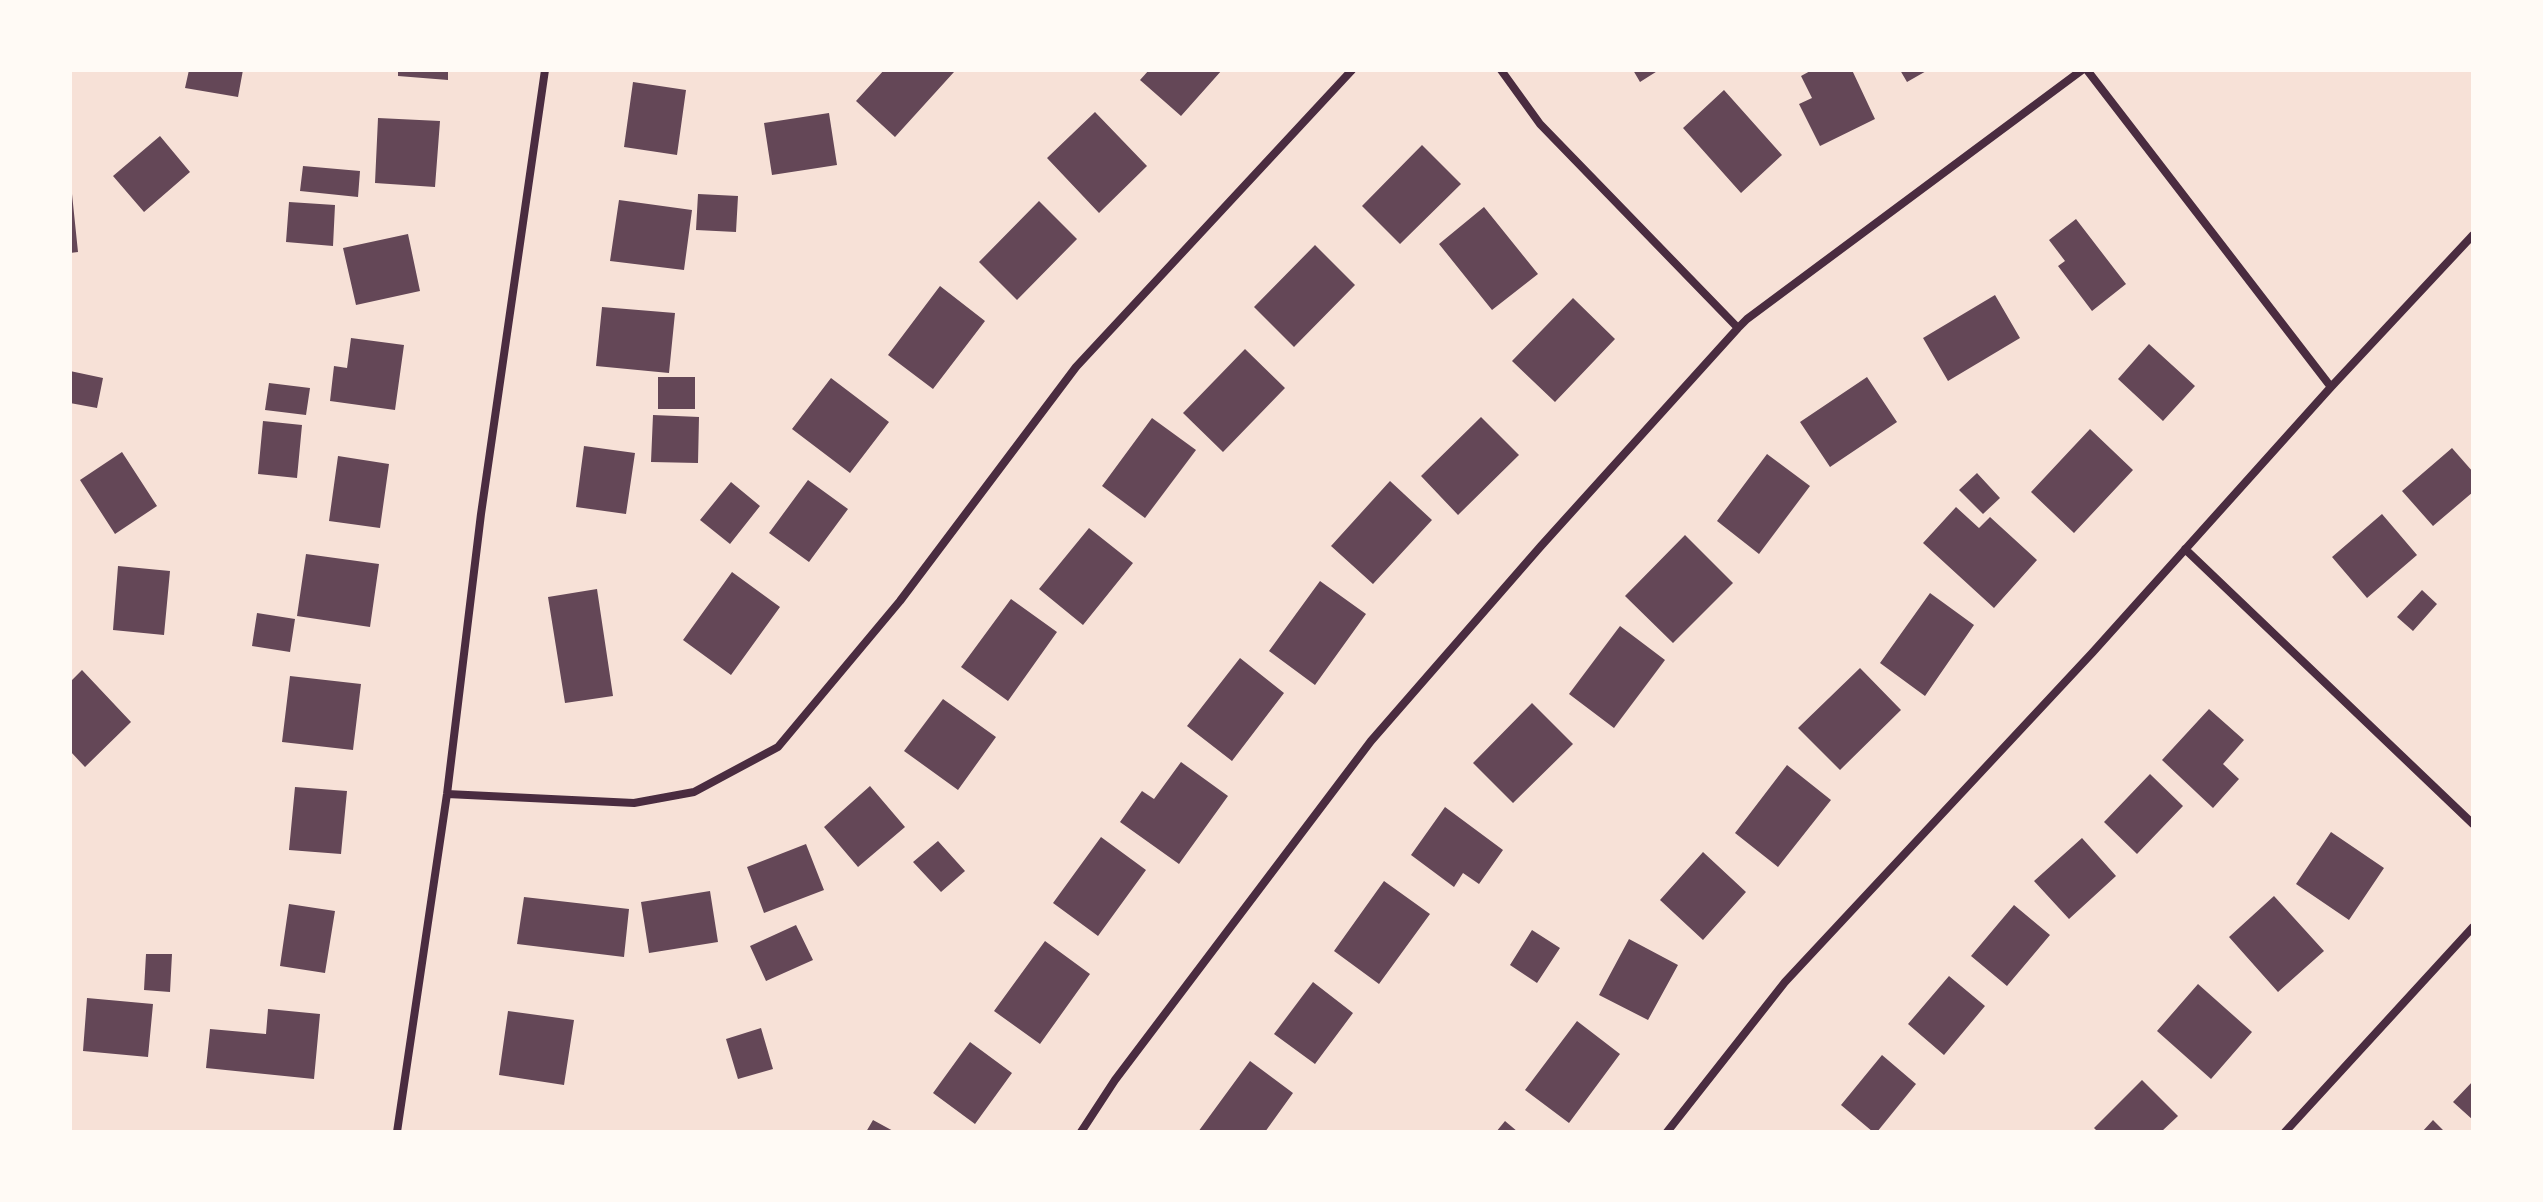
<!DOCTYPE html>
<html>
<head>
<meta charset="utf-8">
<style>
	body { margin:0 }
	#map { position:relative; width:2543px; height:1202px; overflow:hidden; background:#f7e1d7; font-family:"Open Sans",sans-serif }
	canvas { display:block }
	.frame { position:absolute; inset:0; border:72px solid #fffaf5; pointer-events:none }
</style>
</head>
<body>
<div id="map">
<canvas width="2543" height="1202"></canvas>
<div class="frame"></div>
</div>
<script>
const ctx = document.querySelector('canvas').getContext('2d');
ctx.lineJoin = 'round';
function fillPath(path, color) { ctx.fillStyle = color; ctx.fill(path, 'evenodd'); }
const poly = rows => new Path2D(rows.map(r => 'M' + r).join(''));
function trace(path, color, width, dash) { ctx.strokeStyle = color; ctx.lineWidth = width; ctx.lineCap = dash ? 'butt' : 'round'; ctx.setLineDash(dash || []); ctx.stroke(path); }
fillPath(poly([
	[189,70,243,70,238,97,185,88],
	[398,70,448,70,448,80,398,76],
	[884,70,951,70,954,72,895,137,856,101],
	[1149,70,1222,70,1181,116,1140,80],
	[1633,70,1659,70,1640,82],
	[1812,70,1852,70,1875,119,1820,146,1799,104,1812,98,1801,76],
	[1900,70,1928,70,1907,82],
	[633,82,686,90,677,155,624,147],
	[1724,90,1782,155,1741,193,1683,128],
	[1095,112,1147,166,1099,213,1047,158],
	[829,113,837,165,772,175,764,123],
	[378,118,440,121,435,187,375,183],
	[160,136,190,172,144,212,113,176],
	[1422,145,1461,184,1400,244,1362,206],
	[303,166,360,171,358,197,300,191],
	[70,194,72,194,78,252,70,253],
	[698,194,738,196,736,232,696,230],
	[619,200,692,210,684,270,610,261],
	[1039,201,1077,239,1017,300,979,262],
	[289,202,335,205,333,246,286,242],
	[1484,207,1538,274,1492,310,1439,244],
	[2076,219,2126,284,2092,311,2058,266,2065,261,2049,240],
	[408,234,420,291,356,305,343,248],
	[1315,245,1355,285,1294,347,1254,307],
	[940,286,985,321,933,389,888,355],
	[1995,295,2020,338,1948,381,1923,338],
	[1573,298,1615,339,1555,402,1512,361],
	[602,307,675,313,669,373,596,366],
	[351,338,404,345,395,410,330,401,334,366,347,368],
	[2149,344,2195,386,2163,421,2118,379],
	[1245,349,1285,388,1223,452,1183,413],
	[70,371,103,378,97,408,70,403],
	[658,377,695,377,695,409,658,409],
	[1867,377,1897,422,1830,467,1800,422],
	[831,378,889,422,850,473,792,429],
	[269,383,310,388,306,415,265,410],
	[653,415,699,417,698,463,651,462],
	[1481,417,1519,455,1458,515,1421,476],
	[1152,418,1196,450,1145,518,1102,486],
	[263,421,302,425,297,478,258,474],
	[2090,429,2133,470,2074,533,2031,492],
	[584,446,635,453,626,514,576,507],
	[2452,448,2473,472,2473,492,2433,526,2402,491],
	[122,452,157,506,115,534,80,480],
	[1767,454,1810,486,1759,554,1717,521],
	[338,456,389,464,380,528,329,521],
	[1977,473,2000,498,1983,514,1959,490],
	[808,480,848,509,809,562,769,533],
	[1390,481,1432,520,1373,584,1331,546],
	[731,482,760,506,730,544,700,520],
	[1956,507,1979,528,1990,517,2037,560,1994,608,1923,543],
	[2382,514,2417,555,2367,598,2332,557],
	[1089,528,1133,563,1083,625,1039,589],
	[1685,535,1733,583,1673,643,1625,596],
	[306,554,379,564,370,627,297,616],
	[118,566,170,571,164,635,113,630],
	[732,572,780,607,731,675,683,640],
	[1320,581,1366,614,1315,685,1269,651],
	[597,589,613,696,565,703,548,597],
	[2422,590,2437,604,2413,631,2397,617],
	[1930,593,1974,625,1925,696,1880,663],
	[1011,599,1057,632,1008,701,961,667],
	[257,613,295,619,290,652,252,646],
	[1620,626,1665,660,1614,728,1569,694],
	[1240,658,1284,693,1232,761,1187,726],
	[1860,668,1901,710,1840,770,1798,728],
	[82,670,131,722,85,767,70,751,70,682],
	[290,676,361,684,353,750,282,742],
	[943,699,996,737,958,790,904,751],
	[1532,703,1573,744,1513,803,1473,763],
	[2209,709,2244,740,2223,764,2239,779,2213,808,2162,760],
	[1181,762,1228,796,1179,864,1120,822,1142,791,1154,799],
	[1787,765,1831,800,1778,867,1735,833],
	[2150,774,2183,806,2137,854,2104,822],
	[870,786,905,827,858,867,824,827],
	[295,787,347,791,341,854,289,850],
	[1445,807,1503,850,1479,884,1463,873,1454,887,1411,855],
	[2331,832,2384,868,2349,920,2296,884],
	[1101,837,1146,870,1098,936,1053,903],
	[2082,838,2116,876,2069,919,2034,881],
	[938,841,965,871,941,892,913,862],
	[806,844,824,890,764,913,747,867],
	[1703,852,1746,892,1703,940,1660,900],
	[1384,881,1430,914,1379,984,1334,951],
	[710,891,718,942,649,953,641,902],
	[2274,896,2324,951,2278,992,2229,937],
	[524,897,629,909,624,957,517,944],
	[289,904,335,911,325,973,280,966],
	[2014,905,2050,935,2007,986,1971,956],
	[796,925,813,960,766,981,750,946],
	[1532,930,1560,948,1537,983,1510,965],
	[1629,939,1678,965,1648,1020,1599,995],
	[1045,941,1090,974,1040,1044,994,1011],
	[146,954,172,954,170,992,144,990],
	[1949,976,1985,1006,1944,1055,1908,1024],
	[1313,982,1353,1013,1315,1064,1274,1034],
	[2198,984,2252,1032,2211,1079,2157,1031],
	[87,998,153,1004,148,1057,83,1051],
	[268,1009,320,1014,314,1079,206,1068,210,1029,266,1034],
	[508,1011,574,1020,564,1085,499,1075],
	[1577,1021,1620,1054,1569,1123,1525,1090],
	[761,1028,773,1069,738,1079,726,1039],
	[970,1042,1012,1073,975,1124,933,1093],
	[1882,1055,1916,1084,1877,1132,1873,1132,1841,1105],
	[1250,1061,1293,1093,1265,1132,1198,1132],
	[2142,1080,2178,1116,2161,1132,2098,1132,2094,1128],
	[2473,1081,2473,1120,2453,1102],
	[873,1120,895,1132,866,1132],
	[2433,1120,2445,1132,2422,1132],
	[1505,1121,1518,1132,1496,1132]
]), '#644757');
trace(poly([
	[1501,70,1540,124,1738,328],
	[2087,70,2331,387],
	[2185,549,2473,824],
	[447,794,634,803,694,792,778,747,900,601,1076,367,1352,70],
	[397,1132,447,794,481,514,545,70],
	[1081,1132,1115,1080,1371,741,1541,546,1738,328,1747,319,2082,70],
	[1667,1132,1785,982,2093,652,2331,387,2473,235],
	[2285,1132,2473,927]
]), '#4a2c40', 8);
</script>
</body>
</html>
